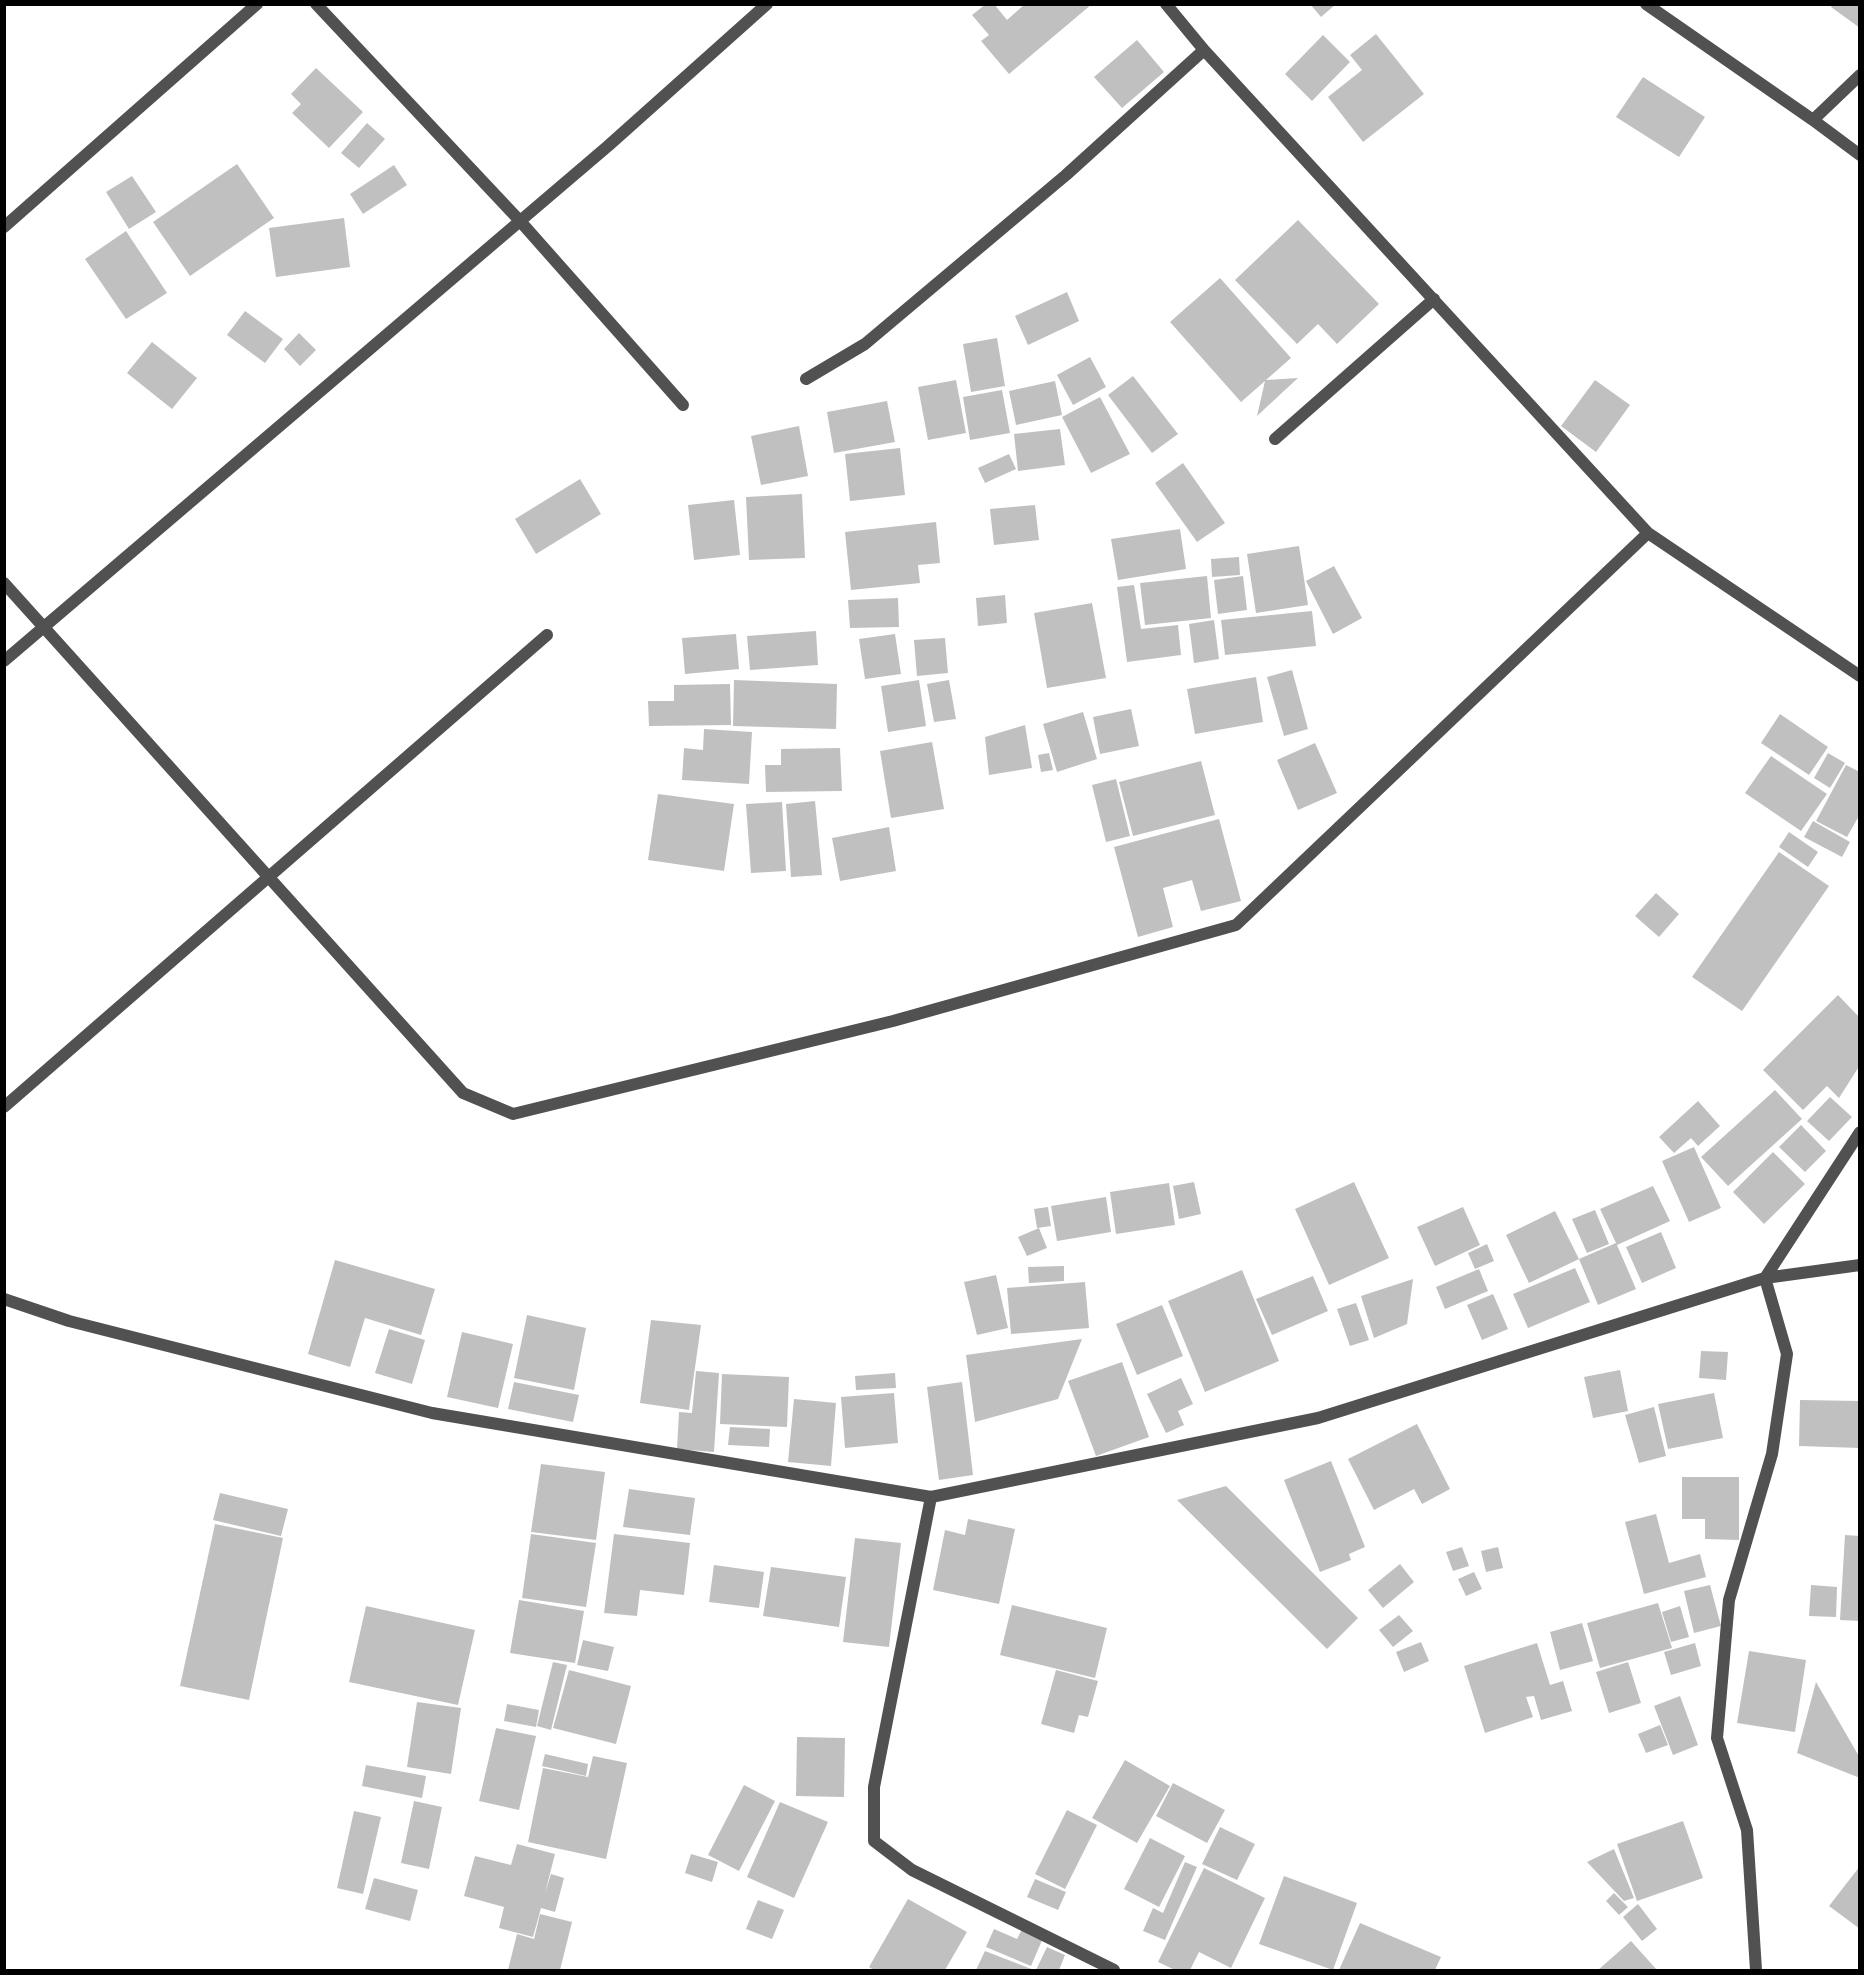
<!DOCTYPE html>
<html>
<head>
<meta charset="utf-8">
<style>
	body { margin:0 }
	#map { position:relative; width:1864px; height:1975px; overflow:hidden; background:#fff; font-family:Montserrat,sans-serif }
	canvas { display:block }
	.frame { position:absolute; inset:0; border:6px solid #000; pointer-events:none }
</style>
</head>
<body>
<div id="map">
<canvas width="1864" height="1975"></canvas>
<div class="frame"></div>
</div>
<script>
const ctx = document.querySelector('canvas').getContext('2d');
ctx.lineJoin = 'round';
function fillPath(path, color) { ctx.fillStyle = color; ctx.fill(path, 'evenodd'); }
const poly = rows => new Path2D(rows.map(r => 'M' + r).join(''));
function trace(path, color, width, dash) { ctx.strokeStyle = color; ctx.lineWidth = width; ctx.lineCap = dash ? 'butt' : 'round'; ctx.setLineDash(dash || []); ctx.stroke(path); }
fillPath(poly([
	[986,4,994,4,1007,20,1025,4,1092,4,1009,74,981,41,989,35,972,15],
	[1310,4,1336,4,1321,17],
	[1832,4,1860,4,1860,28,1831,7],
	[1376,34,1424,94,1363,142,1328,97,1362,70,1350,55],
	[1323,35,1350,62,1312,101,1285,74],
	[1137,40,1164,72,1122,108,1094,77],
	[316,68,363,112,329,148,292,113,301,104,291,94],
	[1643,77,1705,117,1679,157,1616,117],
	[367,123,385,139,359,168,341,153],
	[237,164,274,218,190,276,153,222],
	[394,165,407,185,363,214,350,194],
	[132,176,156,212,129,229,106,192],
	[344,218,350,267,276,277,269,228],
	[1298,220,1379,304,1337,344,1318,324,1297,344,1235,280],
	[126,231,167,293,126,319,85,259],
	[1220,278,1291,358,1266,380,1298,378,1257,416,1265,381,1241,402,1170,322],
	[1067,292,1079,321,1028,345,1015,316],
	[245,311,283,339,265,363,227,335],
	[299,333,316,350,300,366,284,349],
	[997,338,1005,386,971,392,963,344],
	[152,342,197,378,172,409,127,373],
	[1090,357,1106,387,1073,405,1057,375],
	[1133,376,1178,434,1152,453,1108,395],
	[956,380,966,433,928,440,918,387],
	[1595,380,1630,405,1596,452,1561,426],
	[1055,381,1062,415,1016,425,1009,391],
	[1002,390,1010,433,970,440,963,397],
	[1100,397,1130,454,1091,473,1062,417],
	[887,401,895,442,834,453,827,412],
	[799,426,808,476,761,485,751,436],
	[1060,429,1065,465,1018,471,1014,434],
	[900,448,905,495,850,501,845,454],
	[1009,454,1016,469,985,483,978,468],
	[1183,463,1225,523,1197,542,1155,483],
	[580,479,601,514,536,554,515,519],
	[802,494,805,558,749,560,746,497],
	[734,500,740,555,694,560,688,505],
	[1035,505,1039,540,994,545,990,509],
	[936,522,940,563,918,565,920,583,851,590,845,532],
	[1180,529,1186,569,1118,580,1111,539],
	[1299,546,1308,605,1256,613,1247,554],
	[1239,557,1240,575,1212,577,1211,559],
	[1334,566,1362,618,1333,634,1306,581],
	[1207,576,1211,618,1145,625,1140,583],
	[1243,576,1247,610,1218,614,1214,580],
	[1134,585,1141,629,1178,625,1181,655,1127,662,1117,587],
	[1005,595,1007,623,978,626,976,598],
	[898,598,899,627,850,628,848,600],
	[1092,603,1106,678,1047,688,1034,613],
	[1312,611,1316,646,1225,655,1221,620],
	[1214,620,1219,659,1194,663,1189,624],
	[816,631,818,665,750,670,747,636],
	[736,634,739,669,685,674,682,638],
	[895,634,901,674,865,679,859,639],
	[945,638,948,673,917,676,914,640],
	[1292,670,1308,729,1284,736,1267,677],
	[1256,677,1263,722,1195,734,1187,689],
	[734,680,837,684,836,729,733,726],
	[919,680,926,726,888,732,881,686],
	[949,680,956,719,934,722,927,684],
	[730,684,731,725,649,726,648,701,674,701,674,685],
	[1131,709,1139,746,1100,754,1093,717],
	[1083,712,1097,759,1057,772,1043,724],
	[1780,714,1828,747,1809,775,1761,743],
	[1025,725,1032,768,989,775,985,737],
	[704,729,752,732,749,784,682,780,684,748,703,750],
	[932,742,944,809,891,818,880,751],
	[1315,743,1337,793,1298,810,1277,760],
	[840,748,842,791,766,792,765,765,781,765,781,749],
	[1049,753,1053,770,1041,772,1038,755],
	[1828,753,1845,763,1830,788,1814,778],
	[1771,756,1827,794,1801,831,1745,793],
	[1201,761,1215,815,1133,836,1119,782],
	[1846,765,1860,772,1860,814,1847,837,1816,821],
	[1116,779,1130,836,1106,842,1092,785],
	[658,794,734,804,724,871,648,860],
	[815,801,822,875,791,877,786,804],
	[782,802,786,871,751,873,746,804],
	[1219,819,1241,901,1201,911,1192,880,1163,888,1173,927,1138,937,1114,847],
	[1813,821,1850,842,1842,857,1804,837],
	[889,827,896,871,840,881,832,838],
	[1789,832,1818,852,1808,867,1779,847],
	[1779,852,1829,886,1742,1011,1692,977],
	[1656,893,1679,914,1659,937,1635,916],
	[1838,995,1860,1018,1860,1065,1839,1098,1827,1086,1803,1110,1763,1070],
	[1775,1090,1802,1119,1728,1186,1701,1157],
	[1830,1097,1852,1117,1829,1141,1807,1121],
	[1698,1101,1720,1126,1698,1146,1691,1138,1674,1153,1659,1137],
	[1801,1125,1826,1151,1805,1172,1779,1147],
	[1694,1147,1721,1208,1689,1222,1662,1161],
	[1773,1152,1805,1184,1764,1224,1733,1192],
	[1194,1182,1201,1214,1179,1219,1173,1186],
	[1354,1182,1389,1258,1329,1285,1295,1209],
	[1169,1183,1175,1225,1116,1234,1110,1192],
	[1653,1186,1670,1221,1617,1245,1636,1289,1598,1305,1579,1259,1616,1243,1600,1209],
	[1106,1197,1111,1232,1057,1241,1051,1206],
	[1048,1207,1051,1226,1037,1228,1034,1209],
	[1463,1207,1480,1245,1435,1266,1417,1227],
	[1595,1210,1609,1244,1587,1253,1572,1219],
	[1555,1211,1579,1259,1529,1283,1506,1235],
	[1039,1228,1047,1248,1027,1256,1018,1237],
	[1661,1232,1676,1268,1642,1283,1626,1247],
	[1487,1244,1494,1261,1475,1269,1468,1253],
	[335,1260,435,1289,421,1335,365,1318,350,1367,308,1354],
	[1064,1266,1064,1281,1029,1283,1028,1267],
	[1575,1268,1590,1302,1528,1328,1513,1294],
	[1479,1269,1488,1291,1445,1309,1436,1287],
	[1242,1270,1279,1361,1205,1392,1168,1301],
	[996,1275,1008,1328,977,1335,964,1282],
	[1313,1276,1328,1311,1272,1335,1256,1299],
	[1413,1279,1407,1324,1374,1338,1361,1296],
	[1085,1282,1089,1328,1011,1334,1007,1288],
	[1493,1294,1508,1329,1482,1340,1467,1305],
	[1356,1303,1369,1340,1350,1346,1337,1309],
	[1162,1305,1183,1356,1137,1375,1116,1324],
	[527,1315,586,1328,574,1390,514,1378],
	[651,1320,701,1325,689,1410,640,1403],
	[389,1329,425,1340,412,1384,375,1373],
	[462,1332,513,1344,498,1408,447,1397],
	[1082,1339,1058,1399,975,1422,966,1355],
	[1701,1351,1728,1352,1726,1380,1699,1378],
	[1122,1362,1149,1437,1096,1456,1068,1381],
	[1620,1370,1628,1411,1593,1418,1584,1377],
	[696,1371,719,1373,714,1452,677,1449,679,1412,692,1413],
	[895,1373,896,1388,856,1390,855,1376],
	[722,1374,789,1377,787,1427,720,1424],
	[1181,1378,1193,1404,1178,1411,1184,1425,1166,1433,1147,1394],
	[514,1382,579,1395,573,1422,508,1409],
	[962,1382,973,1475,939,1480,927,1387],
	[894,1393,898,1443,845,1448,841,1397],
	[1714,1393,1723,1438,1668,1449,1658,1404],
	[794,1399,836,1403,831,1466,788,1462],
	[1800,1400,1860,1401,1860,1448,1799,1446],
	[1654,1407,1666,1456,1639,1463,1625,1415],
	[1417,1424,1450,1489,1422,1504,1414,1489,1374,1510,1348,1459],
	[730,1427,770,1429,769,1447,728,1445],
	[1331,1461,1365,1547,1349,1554,1351,1560,1320,1572,1284,1480],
	[541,1464,605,1472,596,1540,531,1532],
	[1682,1477,1739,1477,1739,1540,1705,1539,1705,1519,1682,1519],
	[1226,1486,1358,1618,1327,1649,1177,1500],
	[629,1489,695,1498,690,1535,623,1527],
	[220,1493,288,1509,281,1536,213,1520],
	[1656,1514,1669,1563,1700,1554,1706,1577,1644,1594,1625,1522],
	[968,1519,1015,1529,999,1604,933,1590,945,1530,965,1535],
	[215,1524,283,1538,249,1700,180,1686],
	[531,1534,596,1543,586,1607,522,1598],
	[614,1534,690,1543,684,1595,640,1590,637,1616,604,1613],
	[1845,1535,1860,1536,1860,1621,1840,1620],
	[855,1538,901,1543,889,1647,843,1642],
	[1462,1547,1469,1566,1453,1571,1446,1552],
	[1498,1547,1503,1568,1486,1572,1481,1551],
	[1400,1564,1414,1582,1383,1608,1368,1590],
	[714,1565,764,1572,759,1608,709,1602],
	[771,1567,846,1577,839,1627,763,1616],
	[1474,1572,1482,1589,1466,1596,1458,1579],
	[1710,1585,1721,1626,1694,1633,1684,1591],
	[1811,1585,1837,1587,1836,1617,1809,1616],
	[519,1600,584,1611,575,1663,510,1653],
	[1658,1603,1672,1648,1600,1668,1587,1623],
	[1012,1605,1107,1628,1095,1678,1000,1655],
	[366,1606,475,1630,458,1705,349,1682],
	[1680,1606,1689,1637,1671,1642,1662,1612],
	[1399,1615,1413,1631,1393,1647,1379,1630],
	[1582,1623,1593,1661,1560,1670,1550,1632],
	[583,1640,614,1647,608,1671,577,1665],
	[1421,1642,1429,1661,1404,1672,1396,1652],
	[1537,1643,1550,1685,1563,1681,1572,1711,1541,1720,1534,1696,1526,1697,1533,1717,1485,1733,1464,1666],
	[1695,1643,1701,1666,1671,1675,1664,1652],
	[1749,1651,1806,1660,1795,1732,1737,1723],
	[553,1662,567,1665,551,1730,537,1726],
	[1628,1662,1641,1703,1609,1713,1596,1672],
	[569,1670,631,1686,616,1744,553,1728],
	[1056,1670,1098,1681,1088,1717,1079,1715,1074,1733,1041,1724],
	[1816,1682,1860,1758,1860,1778,1797,1753],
	[1680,1696,1698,1745,1673,1755,1654,1706],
	[417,1702,461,1708,451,1774,407,1767],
	[507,1704,539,1710,536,1727,504,1721],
	[1660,1725,1668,1745,1646,1753,1638,1734],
	[496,1728,536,1736,519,1810,479,1801],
	[797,1737,845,1738,844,1797,796,1796],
	[545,1754,588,1764,586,1776,542,1766],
	[593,1756,627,1763,606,1859,528,1842,543,1768,588,1777],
	[1125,1760,1170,1786,1137,1843,1092,1818],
	[366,1765,426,1776,422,1798,362,1786],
	[1173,1783,1225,1810,1207,1843,1156,1816],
	[744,1785,775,1801,739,1871,708,1855],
	[414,1801,442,1807,429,1869,401,1863],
	[780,1802,828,1822,794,1898,747,1877],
	[1067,1810,1097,1825,1065,1889,1035,1874],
	[354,1811,381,1817,363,1894,337,1888],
	[1683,1821,1703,1878,1637,1901,1617,1844],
	[1220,1827,1255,1844,1237,1880,1202,1864],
	[1150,1838,1185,1856,1159,1907,1124,1889],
	[517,1844,555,1854,545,1893,551,1874,564,1878,555,1912,541,1908,533,1937,499,1928,504,1907,464,1896,475,1856,511,1865],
	[1614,1849,1634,1898,1624,1901,1587,1862],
	[691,1854,718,1862,712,1882,685,1873],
	[1185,1862,1197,1867,1165,1940,1143,1931,1153,1908,1163,1913],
	[1860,1866,1860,1929,1829,1906],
	[1204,1868,1265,1898,1231,1968,1199,1952,1190,1970,1175,1970,1158,1962],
	[1284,1876,1357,1903,1333,1970,1259,1944],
	[374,1878,418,1890,410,1921,365,1909],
	[1035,1879,1066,1892,1058,1910,1027,1897],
	[1614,1893,1628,1907,1619,1915,1606,1901],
	[908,1899,967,1932,945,1970,874,1970,869,1967],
	[758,1900,784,1910,772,1939,746,1929],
	[1638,1904,1657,1929,1642,1941,1623,1917],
	[540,1914,572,1922,560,1970,508,1970,517,1934,534,1939],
	[1360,1923,1441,1957,1435,1970,1339,1970],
	[994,1929,1017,1939,1022,1929,1043,1938,1031,1966,986,1947],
	[1631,1941,1657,1970,1598,1970],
	[1047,1947,1065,1955,1059,1970,1036,1970],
	[985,1951,1034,1970,976,1970]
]), '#c0c0c0');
trace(poly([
	[316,4,520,221,683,405],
	[1166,4,1204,50,1648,533,1860,676],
	[1646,4,1813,120,1860,155],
	[1813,120,1860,75],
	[4,227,257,4],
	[806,379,865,344,1066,175,1204,50],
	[1275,439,1434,299],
	[4,583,463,1093,513,1114,893,1021,1236,925,1648,533],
	[4,661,608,146,767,4],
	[4,1107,547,635],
	[4,1299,69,1321,432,1413,931,1497,1318,1418,1765,1278,1860,1132],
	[931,1497,874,1787,874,1841,912,1870,1114,1970],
	[1756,1970,1747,1830,1717,1738,1729,1600,1772,1454,1787,1354,1765,1278,1860,1265]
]), '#515151', 12);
</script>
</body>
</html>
